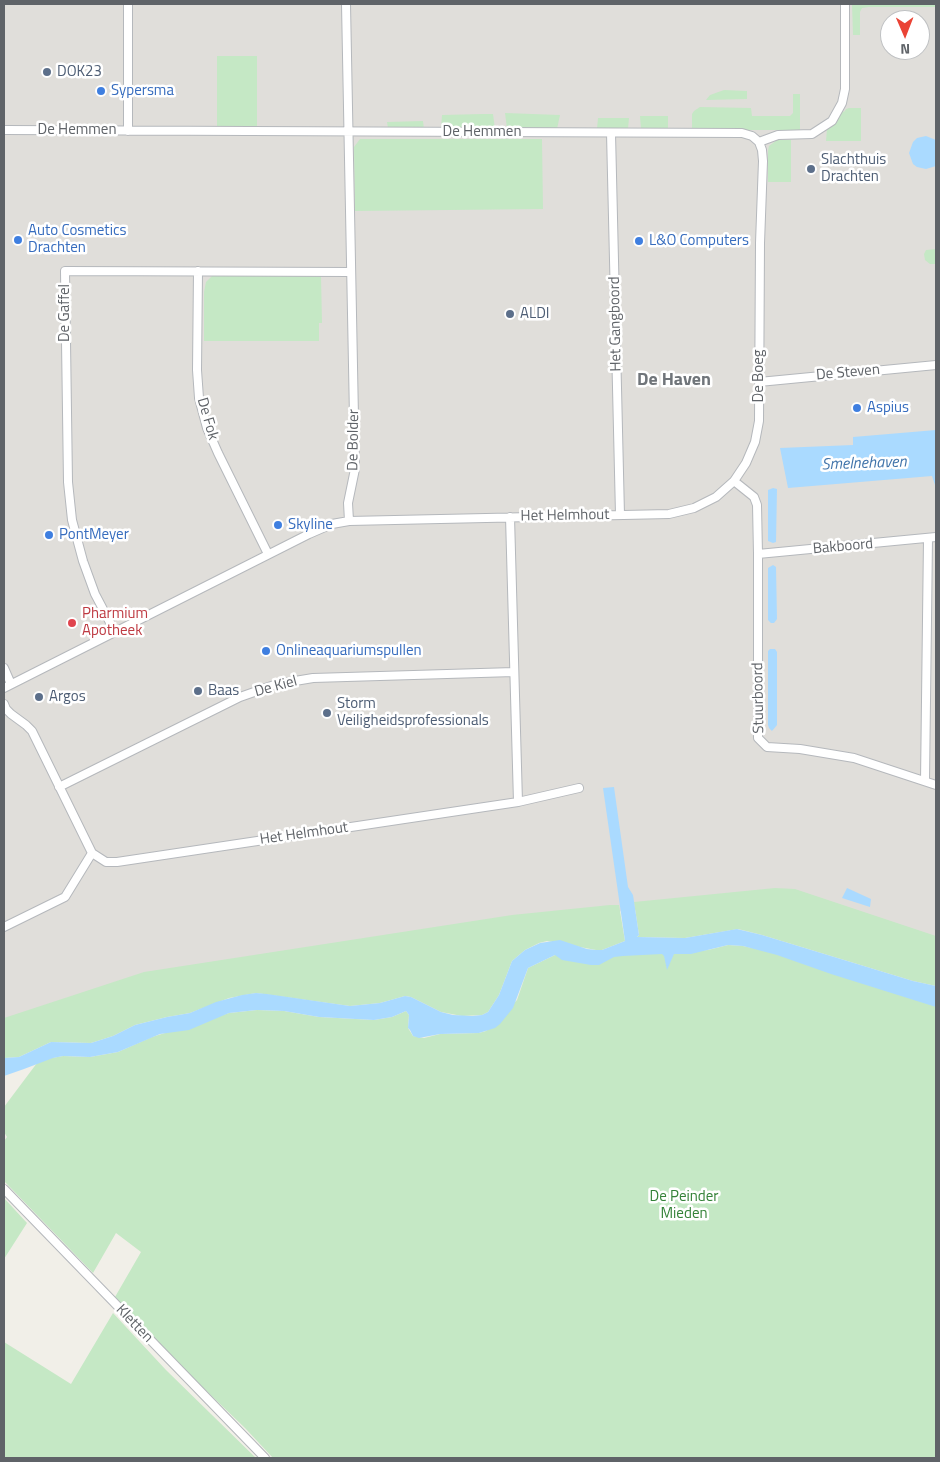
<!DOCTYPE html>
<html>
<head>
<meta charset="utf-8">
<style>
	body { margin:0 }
	#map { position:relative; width:940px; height:1462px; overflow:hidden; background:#f1efe8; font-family:"Titillium Web",sans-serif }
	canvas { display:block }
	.frame { position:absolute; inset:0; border:5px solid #5f6368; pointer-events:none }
	.north { position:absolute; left:880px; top:10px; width:50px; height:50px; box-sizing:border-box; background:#fff; border:1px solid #bfc1c3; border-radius:50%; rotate:179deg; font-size:14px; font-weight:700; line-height:20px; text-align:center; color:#5f6368 }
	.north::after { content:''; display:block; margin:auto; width:18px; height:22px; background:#ea4335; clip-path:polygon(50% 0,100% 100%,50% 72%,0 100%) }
</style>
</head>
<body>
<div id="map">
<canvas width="940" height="1462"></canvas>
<div class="frame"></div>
<div class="north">N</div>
</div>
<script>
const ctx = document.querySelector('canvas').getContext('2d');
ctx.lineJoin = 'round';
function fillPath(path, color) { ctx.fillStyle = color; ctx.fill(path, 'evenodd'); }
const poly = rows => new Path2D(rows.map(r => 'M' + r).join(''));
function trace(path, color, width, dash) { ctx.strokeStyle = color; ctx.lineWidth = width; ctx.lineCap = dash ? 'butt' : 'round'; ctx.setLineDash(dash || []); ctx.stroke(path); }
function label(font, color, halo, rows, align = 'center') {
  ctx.font = font + ' "Titillium Web",sans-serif'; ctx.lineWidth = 5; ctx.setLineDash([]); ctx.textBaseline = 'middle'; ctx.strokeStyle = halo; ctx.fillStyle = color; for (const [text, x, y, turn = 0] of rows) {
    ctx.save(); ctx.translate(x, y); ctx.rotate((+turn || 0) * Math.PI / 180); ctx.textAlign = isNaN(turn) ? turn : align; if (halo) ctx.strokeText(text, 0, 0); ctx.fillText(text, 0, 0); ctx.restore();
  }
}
fillPath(poly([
	[4,4,936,4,936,947,781,899,545,917,4,1027],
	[890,20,920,20,920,50,890,50]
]), '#e0deda');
fillPath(poly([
	[852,4,936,4,936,7,869,7,862,8,860,12,860,35,853,35],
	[217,56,257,56,257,128,217,127],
	[724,90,747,91,747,99,706,100,710,95],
	[793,94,800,94,800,130,692,130,692,114,694,111,700,107,751,108,752,116,790,116,793,113],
	[849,108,861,108,861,141,826,141,827,129,838,119,843,111,844,112,846,109],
	[505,113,560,115,557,129,507,129],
	[482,114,493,114,495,129,441,129,442,115],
	[640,116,668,116,668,129,641,129],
	[598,118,629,118,628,129,597,129],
	[423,121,424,129,388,128,387,122],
	[360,139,542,139,543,209,355,211,354,147],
	[777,140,791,140,791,182,768,182,768,151,769,146],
	[936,249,936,264,930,264,925,260,924,254,926,250],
	[212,276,321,276,322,323,319,323,319,341,204,341,204,292,206,282],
	[775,888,795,889,936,936,936,986,913,981,762,935,738,929,685,938,637,937,639,935,634,902],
	[610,905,619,905,625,941,602,950,596,950,547,941,539,943,525,950,512,961,499,995,488,1012,482,1015,462,1016,441,1012,411,997,405,996,380,1003,350,1006,256,993,229,998,190,1013,167,1017,135,1025,113,1036,91,1043,51,1042,19,1057,4,1058,4,1018,144,972,512,915],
	[728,945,743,946,752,948,762,948,936,1005,936,1458,273,1458,245,1428,195,1380,115,1297,141,1252,116,1233,93,1273,4,1181,4,1141,7,1137,4,1132,4,1107,37,1063,46,1059,63,1056,90,1057,118,1052,152,1037,229,1013,257,1010,284,1011,319,1017,374,1020,392,1017,406,1011,409,1015,408,1028,413,1036,424,1038,440,1034,479,1033,486,1031,517,1000,528,968,555,955,609,956,708,950],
	[4,1198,27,1223,4,1259],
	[113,1313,166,1370,256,1458,4,1458,4,1342,71,1384]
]), '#c5e8c5');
fillPath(poly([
	[926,136,936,140,936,166,926,169,917,167,913,164,909,153,913,142,917,138],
	[936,430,936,488,932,476,788,488,780,448,853,445,853,437],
	[773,488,777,489,776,542,773,543,768,541,768,490],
	[773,565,776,567,777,619,774,623,771,623,768,620,768,568],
	[770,649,775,649,777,652,777,725,772,731,769,728,768,725,768,651],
	[614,787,628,887,633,895,639,935,637,937,685,938,737,929,762,935,913,981,936,986,936,1007,831,974,777,955,743,946,728,945,691,954,674,954,667,970,664,956,662,954,623,956,614,957,599,965,591,965,562,960,555,955,528,968,513,1008,500,1024,495,1028,479,1033,440,1034,419,1038,413,1036,410,1030,408,1028,409,1015,406,1011,392,1017,374,1020,319,1017,284,1011,257,1010,229,1013,189,1030,160,1034,118,1052,90,1057,63,1056,53,1058,24,1069,4,1076,4,1058,19,1057,51,1042,91,1043,113,1036,135,1025,167,1017,190,1013,216,1002,242,995,256,993,267,994,350,1006,380,1003,405,996,411,997,441,1012,453,1015,472,1016,482,1015,488,1012,499,995,512,961,525,950,540,943,560,940,587,949,596,950,602,950,625,941,603,788],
	[847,888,871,899,870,907,842,898]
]), '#aadaff');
const minor = poly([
	[128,4,128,131],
	[4,130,742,133,752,136,759,142,778,135,812,134,832,121,842,103,845,89,845,4],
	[611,133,620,515],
	[198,271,197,370,199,398,207,428,218,453,268,554],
	[759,382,936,365],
	[734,481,754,497,757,505,758,554,758,738,767,747,800,749,854,758,936,785],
	[510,517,518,802],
	[349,521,669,514,694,508,716,497,734,481,746,463,755,442,759,421,760,243,763,161,762,150,759,142],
	[758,554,936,537],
	[115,632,95,594,83,561,72,520,68,482,65,271,351,272],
	[4,668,11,684],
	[4,688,309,534,332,524,349,521,348,503,355,469,346,4],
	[4,704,6,709,11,714,26,725,32,731,92,853,106,862,117,862,518,802,579,788],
	[925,781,928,539],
	[59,787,240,697,277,684,313,678,514,672],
	[4,927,65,897,92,853],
	[4,1189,265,1458]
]);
trace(minor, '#b5b8bc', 10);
trace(minor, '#fff', 8);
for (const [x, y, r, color] of [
	[47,72,5,"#5c6f8a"],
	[101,91,5,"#3f7fe0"],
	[811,169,5,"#5c6f8a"],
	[18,240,5,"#3f7fe0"],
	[639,241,5,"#3f7fe0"],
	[510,314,5,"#5c6f8a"],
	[857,408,5,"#3f7fe0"],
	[278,525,5,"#3f7fe0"],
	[49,535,5,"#3f7fe0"],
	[72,623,5,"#e0444e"],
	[266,651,5,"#3f7fe0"],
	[198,691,5,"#5c6f8a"],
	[39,697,5,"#5c6f8a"],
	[327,713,5,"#5c6f8a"]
]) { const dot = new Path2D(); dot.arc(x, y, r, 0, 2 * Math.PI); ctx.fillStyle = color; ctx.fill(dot); trace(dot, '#fff', 2); }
label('15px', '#4e5e75', '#fff', [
	["DOK23",57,72],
	["Slachthuis",821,160],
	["Drachten",821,177],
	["ALDI",520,314],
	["Baas",208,691],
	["Argos",49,697],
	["Storm",337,704],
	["Veiligheidsprofessionals",337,721]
], 'left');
label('15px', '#366cbe', '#fff', [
	["Sypersma",111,91],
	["Auto Cosmetics",28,231],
	["Drachten",28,248],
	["L&O Computers",649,241],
	["Aspius",867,408],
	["Skyline",288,525],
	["PontMeyer",59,535],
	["Onlineaquariumspullen",276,651]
], 'left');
label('15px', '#5f6368', '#fff', [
	["De Hemmen",77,130],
	["De Hemmen",482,132],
	["De Gaffel",65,313,-90],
	["Het Gangboord",616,324,-91],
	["De Steven",848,373,-5],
	["De Boeg",759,376,-90],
	["De Fok",207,419,74],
	["De Bolder",354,440,-89],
	["Het Helmhout",565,516,-1],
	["Bakboord",843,547,-5],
	["De Kiel",276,687,-15],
	["Stuurboord",759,698,-91],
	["Het Helmhout",304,834,-8],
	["Kletten",134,1324,46]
]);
label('15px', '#be3a42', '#fff', [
	["Pharmium",82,614],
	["Apotheek",82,631]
], 'left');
label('15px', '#348238', '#fff', [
	["De Peinder",684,1197],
	["Mieden",684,1214]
]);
label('italic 16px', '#4174aa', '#fff', [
	["Smelnehaven",864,464,-2]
]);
label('bold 18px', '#70757a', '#fff', [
	["De Haven",674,381]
]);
</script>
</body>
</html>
